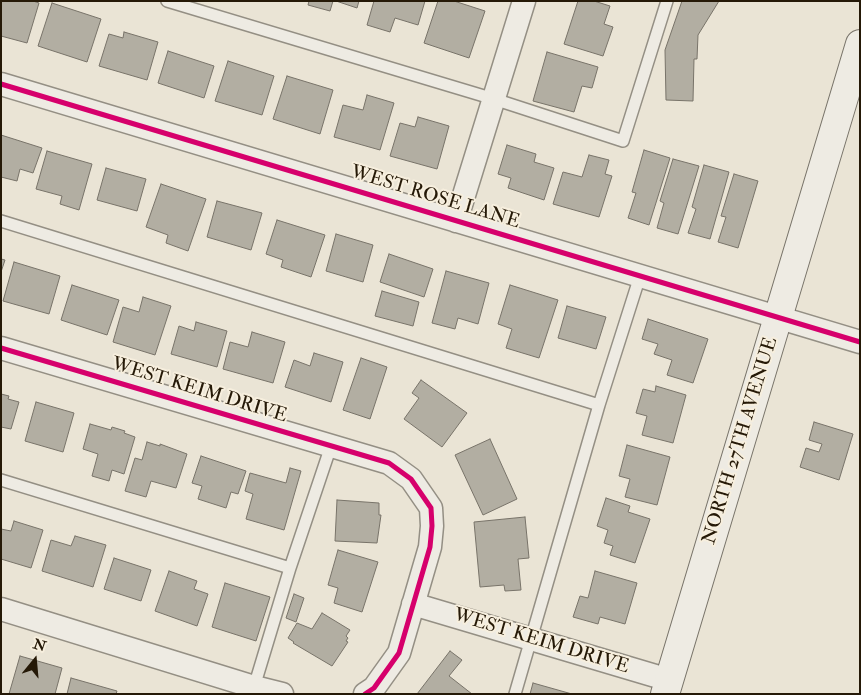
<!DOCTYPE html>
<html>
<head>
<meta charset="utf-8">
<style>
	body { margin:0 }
	#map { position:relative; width:861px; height:695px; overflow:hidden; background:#eae4d5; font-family:"IM FELL Double Pica",serif }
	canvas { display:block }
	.frame { position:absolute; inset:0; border:2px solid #251907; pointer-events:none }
	.north { position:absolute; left:10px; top:635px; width:50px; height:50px; -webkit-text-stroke:4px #f7efde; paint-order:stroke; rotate:17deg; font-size:14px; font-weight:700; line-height:20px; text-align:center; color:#251907 }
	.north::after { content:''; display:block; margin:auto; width:18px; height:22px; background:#251907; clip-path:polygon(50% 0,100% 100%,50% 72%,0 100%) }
</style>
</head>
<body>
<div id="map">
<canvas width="861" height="695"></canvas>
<div class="frame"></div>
<div class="north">N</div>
</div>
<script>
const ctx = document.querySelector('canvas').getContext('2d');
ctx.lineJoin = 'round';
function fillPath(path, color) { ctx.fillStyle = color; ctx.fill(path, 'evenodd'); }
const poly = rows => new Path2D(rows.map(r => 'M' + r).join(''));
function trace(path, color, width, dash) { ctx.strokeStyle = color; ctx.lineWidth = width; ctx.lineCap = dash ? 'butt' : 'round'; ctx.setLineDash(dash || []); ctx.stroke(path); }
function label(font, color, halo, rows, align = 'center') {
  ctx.font = font + ' "IM FELL Double Pica",serif'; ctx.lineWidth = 4; ctx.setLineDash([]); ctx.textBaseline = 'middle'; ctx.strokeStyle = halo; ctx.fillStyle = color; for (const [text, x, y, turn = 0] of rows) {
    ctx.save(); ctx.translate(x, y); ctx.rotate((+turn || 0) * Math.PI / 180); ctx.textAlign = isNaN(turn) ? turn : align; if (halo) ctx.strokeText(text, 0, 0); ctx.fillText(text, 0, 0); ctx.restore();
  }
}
const building = poly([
	[1,1,33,1,39,3,27,43,1,36,1,1],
	[309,1,333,1,330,11,308,5,309,1],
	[336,1,359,1,357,8,336,1],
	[374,1,425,1,418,25,395,18,390,32,367,25,374,1],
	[438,1,454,1,485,11,469,58,424,43,438,1],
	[578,1,594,1,610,6,604,24,613,27,603,56,564,44,578,1],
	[682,1,719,1,698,35,697,59,694,59,693,101,666,100,665,50,682,1],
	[52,3,101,19,87,62,38,46,52,3],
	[124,32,158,42,147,80,99,66,109,34,123,38,124,32],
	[168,51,214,66,204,98,158,83,168,51],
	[547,52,598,67,592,88,582,86,574,112,533,101,547,52],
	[228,61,274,76,262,115,215,101,228,61],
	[287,76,333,90,320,134,273,119,287,76],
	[367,95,394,103,380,150,334,137,343,105,363,110,367,95],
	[418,117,449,126,437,169,390,156,400,123,415,127,418,117],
	[1,135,42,148,33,173,20,169,17,181,1,177,1,135],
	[507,145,536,154,534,162,554,168,544,200,508,188,511,178,498,174,507,145],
	[644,150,670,158,649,225,628,218,636,193,632,192,644,150],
	[47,151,92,164,79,210,60,204,62,196,36,189,47,151],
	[589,155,609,160,605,174,612,176,599,217,553,204,563,172,582,177,589,155],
	[673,159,699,166,678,234,657,228,664,203,660,201,673,159],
	[704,165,729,172,710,239,688,233,696,209,692,207,704,165],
	[106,168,146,179,137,211,97,200,106,168],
	[734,174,758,181,738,248,718,242,726,217,721,216,734,174],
	[161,184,206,199,188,251,166,243,168,235,146,227,161,184],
	[217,201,262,213,251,250,207,237,217,201],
	[277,220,325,235,311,277,281,267,283,260,266,254,277,220],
	[336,234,373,245,363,282,326,271,336,234],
	[389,254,433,269,424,297,380,282,389,254],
	[1,259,5,260,1,272,1,259],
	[14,262,60,276,49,314,3,301,14,262],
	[446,271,489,283,478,324,458,318,455,329,432,323,446,271],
	[72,285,119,300,107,335,61,320,72,285],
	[510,285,558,300,539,358,506,348,512,329,498,324,510,285],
	[382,291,419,302,413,326,375,316,382,291],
	[143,297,171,306,155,355,113,342,123,307,139,312,143,297],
	[567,306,606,317,596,349,558,338,567,306],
	[648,319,708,339,693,383,667,375,672,360,654,354,658,344,642,339,648,319],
	[196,322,227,331,217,367,171,354,179,326,194,331,196,322],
	[252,332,285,342,273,383,223,369,230,342,248,347,252,332],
	[314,353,343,362,331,402,285,387,294,360,310,366,314,353],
	[361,358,387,367,370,419,343,410,361,358],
	[421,380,467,413,442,447,404,419,419,398,412,393,421,380],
	[656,386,686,395,673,443,642,435,647,416,636,413,643,389,655,392,656,386],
	[1,394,9,396,8,399,19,402,11,429,1,427,1,394],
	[36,402,74,413,63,452,25,441,36,402],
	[814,422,853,434,839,480,800,467,806,448,819,452,822,444,809,440,814,422],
	[90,424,111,430,112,427,125,431,124,433,135,437,124,474,112,470,109,481,92,476,98,454,83,449,90,424],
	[490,439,517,499,483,515,455,455,490,439],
	[147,442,160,446,160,444,187,454,176,488,151,481,146,497,125,491,135,458,142,460,147,442],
	[627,445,670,457,657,505,625,497,630,479,619,476,627,445],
	[201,456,246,471,238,494,231,492,226,508,198,499,202,486,192,483,201,456],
	[290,468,301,471,284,530,246,519,253,494,245,491,250,473,286,483,290,468],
	[606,498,630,506,628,512,650,519,635,563,610,555,613,546,604,543,608,530,597,526,606,498],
	[337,500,379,503,379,515,381,515,377,543,335,541,337,500],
	[525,517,529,558,518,559,521,590,505,591,504,585,480,587,474,522,525,517],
	[14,521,43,530,31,568,1,559,1,529,11,531,14,521],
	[75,536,106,545,93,587,42,571,51,540,71,546,75,536],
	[338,550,378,562,362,612,334,603,338,588,328,585,338,550],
	[114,558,151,570,141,601,104,589,114,558],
	[169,571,197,581,194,589,208,594,197,626,155,611,169,571],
	[595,571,637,583,625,624,600,617,598,624,573,617,580,596,588,598,595,571],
	[225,583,270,597,256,641,212,627,225,583],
	[294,594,304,598,296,622,286,618,294,594],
	[322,613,350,630,346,636,348,638,346,641,348,642,332,666,293,643,294,642,288,638,297,623,312,629,322,613],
	[450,651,462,660,449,676,472,694,417,694,450,651],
	[20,656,62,668,55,694,9,694,20,656],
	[71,678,117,691,116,694,67,694,71,678],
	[533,683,572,694,530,694,533,683]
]);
fillPath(building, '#b2aea2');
trace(building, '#787369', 1);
const lane = poly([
	[167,1,494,99,623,141,667,1],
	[1,221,599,405],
	[1,480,290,568],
	[254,687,290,568,331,446],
	[515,694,599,405,640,276]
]);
const street = poly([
	[1,84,860,342],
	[456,221,524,1],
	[1,348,389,463,411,479,431,508,432,526,430,547,399,653,374,688,365,694],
	[413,604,669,680],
	[1,609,254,687,282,694]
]);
const secondary = poly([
	[665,694,860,44]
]);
trace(lane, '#948f84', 14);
trace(street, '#948f84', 25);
trace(secondary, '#787369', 30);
trace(lane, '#eeebe3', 11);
trace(street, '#eeebe3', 22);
trace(secondary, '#eeebe3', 28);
trace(poly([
	[1,84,860,342],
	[1,348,389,463,411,479,431,508,432,526,430,547,399,653,374,688,365,694]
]), '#d6006c', 5);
label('19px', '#251907', '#f7efde', [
	["WEST ROSE LANE",435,198,17],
	["WEST KEIM DRIVE",199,391,17],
	["NORTH 27TH AVENUE",741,441,-73],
	["WEST KEIM DRIVE",541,642,17]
]);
</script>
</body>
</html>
